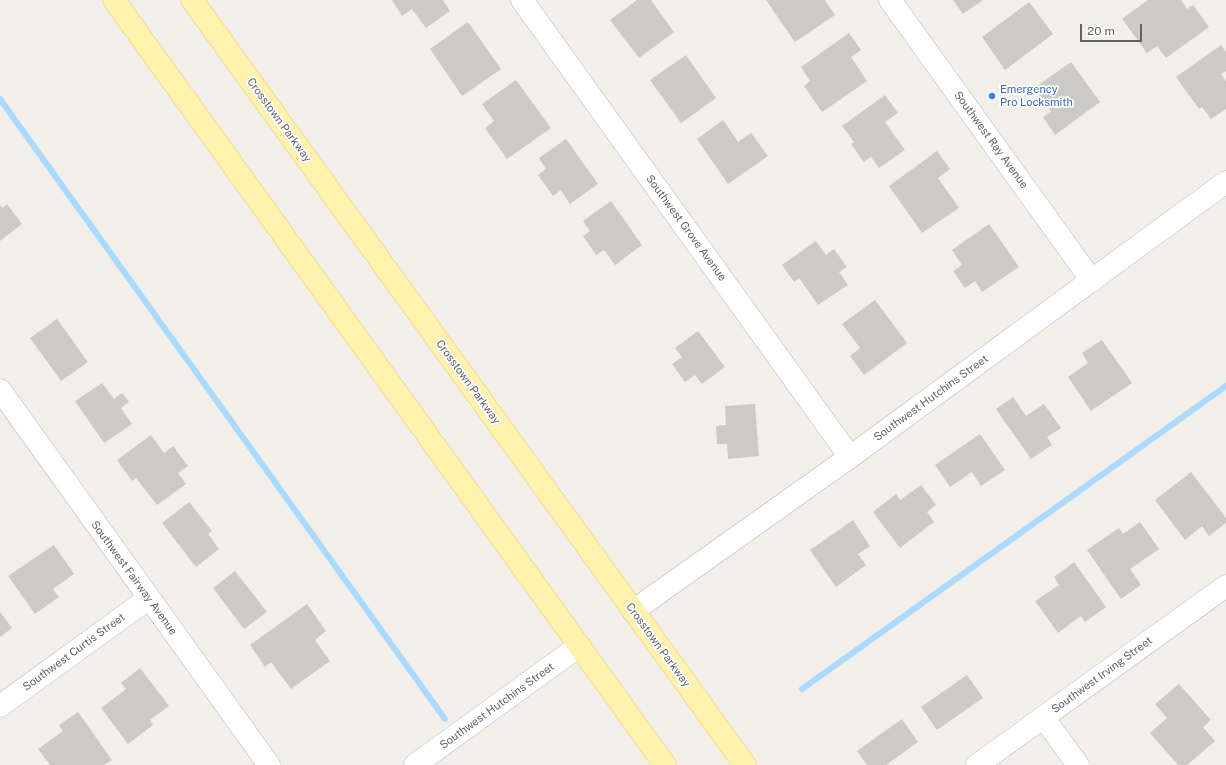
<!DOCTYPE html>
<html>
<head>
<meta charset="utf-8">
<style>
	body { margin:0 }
	#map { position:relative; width:1226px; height:765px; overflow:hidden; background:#f1efe8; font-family:"Public Sans",sans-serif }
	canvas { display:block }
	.scale { position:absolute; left:1080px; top:24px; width:62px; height:18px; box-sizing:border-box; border:2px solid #5f6368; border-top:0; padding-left:5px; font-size:12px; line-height:14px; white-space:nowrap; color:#5f6368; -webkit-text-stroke:3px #fff; paint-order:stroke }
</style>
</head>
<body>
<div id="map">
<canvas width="1226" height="765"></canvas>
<div class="scale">20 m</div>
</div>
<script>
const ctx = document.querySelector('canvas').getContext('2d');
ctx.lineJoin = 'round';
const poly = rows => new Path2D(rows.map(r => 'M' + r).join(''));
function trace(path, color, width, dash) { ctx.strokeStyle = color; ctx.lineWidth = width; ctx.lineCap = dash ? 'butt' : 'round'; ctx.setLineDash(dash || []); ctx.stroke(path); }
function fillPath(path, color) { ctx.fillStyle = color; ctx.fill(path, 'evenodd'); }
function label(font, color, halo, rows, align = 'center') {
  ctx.font = font + ' "Public Sans",sans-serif'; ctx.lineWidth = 3.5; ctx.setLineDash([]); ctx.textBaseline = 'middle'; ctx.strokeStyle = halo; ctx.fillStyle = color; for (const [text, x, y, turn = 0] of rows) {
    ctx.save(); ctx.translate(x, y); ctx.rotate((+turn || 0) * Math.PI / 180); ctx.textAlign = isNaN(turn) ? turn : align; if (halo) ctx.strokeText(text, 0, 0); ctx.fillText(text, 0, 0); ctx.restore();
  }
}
trace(poly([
	[0,99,445,719],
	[802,689,1226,386]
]), '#aadaff', 6);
fillPath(poly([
	[392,0,443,0,450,11,426,28,412,9,402,16],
	[637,0,651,0,674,32,639,58,610,20],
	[766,0,825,0,835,15,795,42],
	[953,0,983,0,963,14],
	[1148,0,1181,0,1187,9,1193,5,1209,27,1166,58,1157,46,1147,53,1122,19],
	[1029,2,1053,34,1005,70,982,37],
	[468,22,501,69,462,96,430,49],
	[849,33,861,50,851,57,867,81,822,112,804,86,810,81,801,67],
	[1221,45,1226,52,1226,71,1221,74,1226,81,1226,109,1211,119,1202,107,1199,109,1176,77],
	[686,55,716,98,681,123,650,80],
	[1071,62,1100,102,1055,135,1043,117,1051,111,1034,88],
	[516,80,551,128,507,159,485,128,494,121,482,104],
	[885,95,898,113,885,122,905,150,879,168,871,157,864,162,851,144,854,142,842,126],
	[723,120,738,142,751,133,768,156,728,184,697,139],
	[566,139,598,184,570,204,561,190,553,196,538,175,546,169,539,158],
	[937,151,950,169,938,178,959,208,922,233,889,186],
	[611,201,642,245,615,265,604,250,596,255,583,236,590,231,583,221],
	[7,204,22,224,0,241,0,205,3,208],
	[989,224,1019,267,982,292,975,281,965,288,953,271,962,265,952,250],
	[816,241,826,255,834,249,847,267,839,272,848,285,818,305,799,278,794,282,782,265],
	[875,300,907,343,864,375,850,356,860,348,842,324],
	[57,319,88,362,61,381,30,338],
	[698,331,725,367,702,384,695,375,685,382,672,364,682,357,675,348],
	[1102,340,1132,383,1091,411,1068,377,1088,363,1082,353],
	[102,383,114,399,122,393,129,402,121,408,132,424,104,443,75,401],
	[1013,397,1026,416,1044,404,1061,428,1047,437,1052,445,1031,459,996,409],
	[755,404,759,456,728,459,727,444,717,444,716,426,726,425,725,406],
	[980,434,1005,470,981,486,972,472,950,487,935,465],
	[151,435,164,453,173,446,188,466,178,473,186,484,157,505,136,478,132,481,117,460],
	[1191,472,1226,518,1226,523,1209,536,1202,526,1185,540,1155,500],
	[921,485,936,505,927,512,934,522,900,548,873,512,896,494,900,500],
	[189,502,212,531,208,534,219,549,196,567,162,523],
	[853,520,870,546,858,554,866,565,836,587,810,550],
	[1140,522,1159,549,1130,569,1141,585,1121,599,1087,550,1119,528,1123,534],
	[54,545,74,574,53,589,59,597,35,614,8,576],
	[1074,562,1106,607,1085,622,1081,616,1058,633,1035,601,1059,585,1054,577],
	[235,571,267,612,244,629,213,588],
	[307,604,326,631,315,640,330,661,291,689,271,662,265,667,250,645],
	[0,612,12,628,0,637],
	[140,668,169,706,150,720,153,725,128,744,101,708,126,689,121,683],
	[967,675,983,698,937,730,921,707],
	[1179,684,1211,720,1203,727,1215,741,1187,765,1178,765,1150,733,1167,718,1155,704],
	[78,712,112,760,104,765,50,765,38,749,63,731,59,725],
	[902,719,918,742,886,765,867,765,857,751]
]), '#cccac5');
const minor = poly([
	[522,0,850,457],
	[890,0,1092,281],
	[0,390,269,765],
	[633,611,850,457,1226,182],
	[0,706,149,598],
	[1043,717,1078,765],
	[415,765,579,646],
	[977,765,1226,586]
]);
const major = poly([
	[114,0,665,765],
	[192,0,745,765]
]);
trace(minor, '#b5b8bc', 23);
trace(major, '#f2c960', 23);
trace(minor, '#fff', 22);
trace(major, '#fff2af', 22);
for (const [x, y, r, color] of [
	[992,96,4,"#3f7fe0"]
]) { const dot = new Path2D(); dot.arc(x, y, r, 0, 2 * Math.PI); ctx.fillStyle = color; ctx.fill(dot); trace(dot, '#fff', 1.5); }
label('11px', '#366cbe', '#fff', [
	["Emergency",1000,90],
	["Pro Locksmith",1000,103]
], 'left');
label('11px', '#5f6368', '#fff', [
	["Crosstown Parkway",279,120,54],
	["Southwest Ray Avenue",991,140,54],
	["Southwest Grove Avenue",686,228,54],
	["Crosstown Parkway",468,382,54],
	["Southwest Hutchins Street",931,398,-36],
	["Southwest Fairway Avenue",134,578,54],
	["Crosstown Parkway",658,645,54],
	["Southwest Curtis Street",74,652,-36],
	["Southwest Irving Street",1102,675,-36],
	["Southwest Hutchins Street",497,706,-36]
]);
</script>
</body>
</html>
